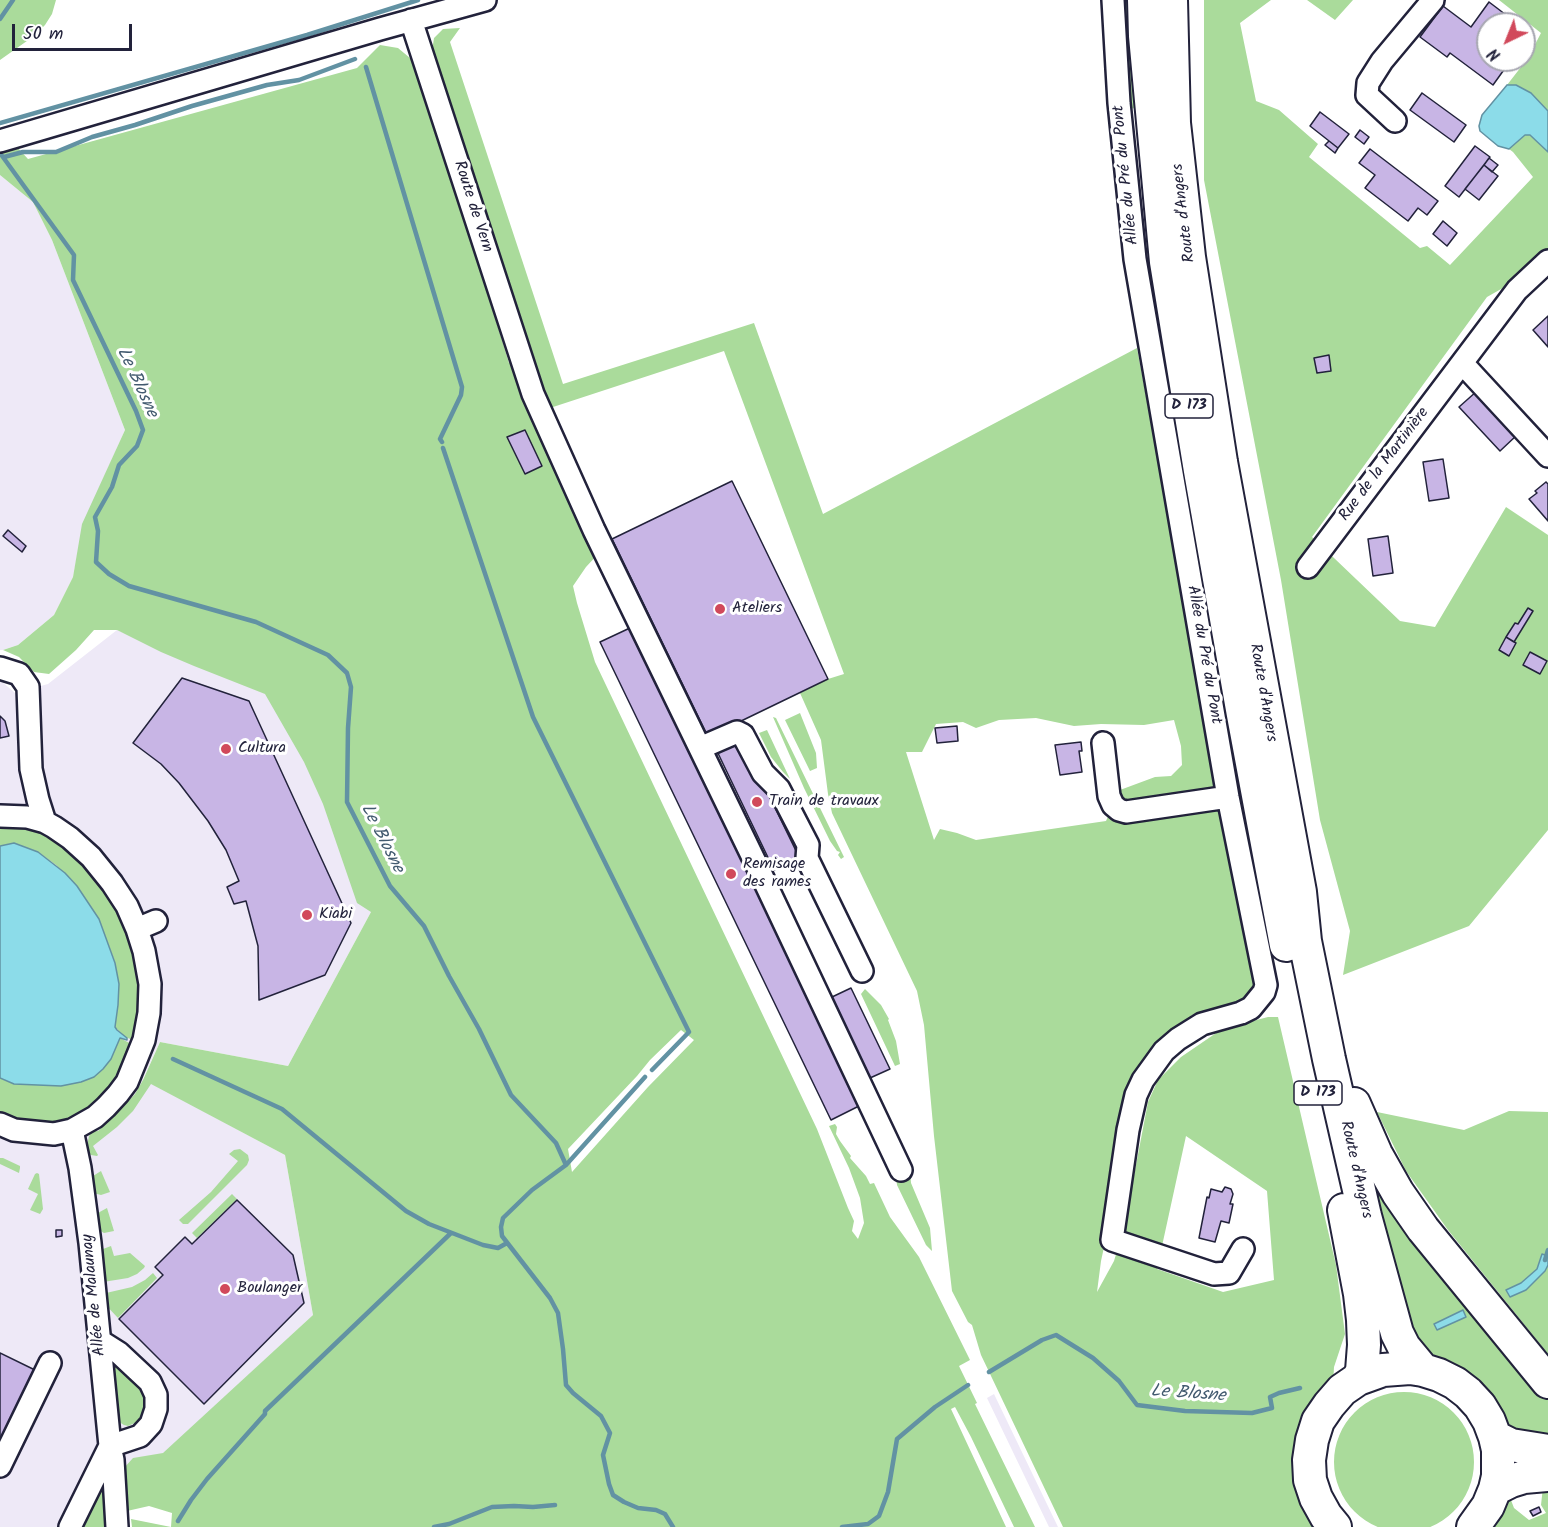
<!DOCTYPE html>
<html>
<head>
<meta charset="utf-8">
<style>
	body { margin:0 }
	#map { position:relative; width:1548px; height:1527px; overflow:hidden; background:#fff; font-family:Kalam,sans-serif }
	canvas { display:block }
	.north { position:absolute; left:1476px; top:12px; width:60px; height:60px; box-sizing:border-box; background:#fff; border:2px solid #a7a7b1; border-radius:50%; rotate:223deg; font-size:16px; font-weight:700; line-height:24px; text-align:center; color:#22223b }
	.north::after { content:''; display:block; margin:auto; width:21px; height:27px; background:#d1495b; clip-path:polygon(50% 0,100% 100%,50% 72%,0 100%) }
	.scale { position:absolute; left:12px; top:24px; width:120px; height:27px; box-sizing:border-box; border:3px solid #22223b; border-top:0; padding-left:8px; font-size:18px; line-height:21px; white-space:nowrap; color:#22223b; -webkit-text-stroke:4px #fff; paint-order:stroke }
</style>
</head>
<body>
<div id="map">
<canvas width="1548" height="1527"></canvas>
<div class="north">N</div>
<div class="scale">50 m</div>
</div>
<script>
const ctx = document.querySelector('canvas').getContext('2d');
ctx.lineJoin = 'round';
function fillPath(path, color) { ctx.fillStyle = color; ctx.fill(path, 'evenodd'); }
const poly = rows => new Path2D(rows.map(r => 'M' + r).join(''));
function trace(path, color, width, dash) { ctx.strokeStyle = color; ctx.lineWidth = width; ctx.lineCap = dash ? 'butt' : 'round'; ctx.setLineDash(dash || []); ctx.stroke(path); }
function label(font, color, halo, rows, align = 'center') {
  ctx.font = font + ' Kalam,sans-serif'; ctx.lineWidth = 6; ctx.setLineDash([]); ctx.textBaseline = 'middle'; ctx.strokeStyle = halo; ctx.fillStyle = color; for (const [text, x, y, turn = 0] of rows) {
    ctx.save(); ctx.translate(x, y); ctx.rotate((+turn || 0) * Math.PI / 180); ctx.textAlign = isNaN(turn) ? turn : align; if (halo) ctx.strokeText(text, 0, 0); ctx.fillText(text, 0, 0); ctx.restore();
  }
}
fillPath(poly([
	[0,175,33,202,52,240,125,430,83,524,73,577,54,615,18,645,3,650,0,650],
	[117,630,275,693,371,912,288,1066,160,1042,143,1079,285,1155,313,1315,86,1527,0,1527,0,680,15,693,48,684],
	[994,1394,1058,1527,1049,1527,987,1398]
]), '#eee9f7');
fillPath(poly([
	[0,0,56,0,52,14,45,25,34,36,0,60],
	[1120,0,1131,0,1136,108,1127,109],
	[1204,0,1271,0,1240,23,1256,101,1279,110,1318,144,1309,157,1420,248,1427,246,1450,265,1533,177,1513,152,1509,149,1525,135,1530,135,1548,152,1548,256,1517,280,1487,297,1312,537,1400,621,1435,627,1506,507,1548,535,1548,830,1469,926,1343,975,1350,931,1320,820,1281,580,1204,180],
	[1307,0,1353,0,1335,20],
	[1499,0,1548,0,1548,111,1531,93,1516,85,1507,85,1528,58,1541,33],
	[460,28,450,42,563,384,754,323,823,514,1137,348,1198,676,1259,985,1242,999,1225,1007,1192,1015,1166,1040,1142,1072,1101,1261,1097,1292,1114,1261,1124,1228,1148,1102,1158,1080,1181,1057,1222,1029,1268,1017,1278,1017,1336,1265,1345,1334,1334,1367,1333,1385,1313,1414,1323,1527,1063,1527,981,1355,972,1325,968,1322,952,1291,934,1136,924,1025,917,991,832,813,828,794,821,740,800,693,828,679,844,674,724,351,550,408,542,391,432,51,434,38,443,29],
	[1036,718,1074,726,1101,724,1144,725,1174,720,1181,746,1182,765,1171,776,1155,777,1120,790,1106,821,976,840,957,833,940,829,934,840,906,752,922,752,936,724,963,722,976,728,999,720],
	[1186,1136,1267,1191,1274,1280,1223,1292,1157,1269],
	[380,45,398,48,410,58,415,66,425,91,509,363,514,362,599,553,586,567,573,586,577,603,595,662,817,1129,848,1208,854,1221,852,1231,858,1239,864,1223,860,1198,849,1168,829,1126,835,1124,837,1127,836,1134,840,1141,851,1156,850,1158,866,1176,870,1184,874,1183,890,1217,919,1257,970,1360,959,1366,977,1403,975,1404,1035,1527,1014,1527,971,1437,955,1407,951,1409,1006,1527,132,1527,131,1519,171,1527,172,1513,149,1506,127,1511,124,1468,133,1458,163,1453,313,1315,285,1155,151,1084,133,1111,117,1127,93,1146,98,1155,97,1156,91,1155,86,1151,89,1136,92,1131,98,1131,112,1118,135,1094,143,1080,160,1042,288,1066,371,912,357,903,323,804,304,762,265,694,194,666,161,652,117,630,94,630,76,650,49,674,34,672,19,657,3,650,18,645,54,615,73,577,82,524,125,430,52,240,33,202,0,175,0,154,17,147,28,159,357,68],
	[681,1030,694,1040,648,1087,572,1172,568,1149,637,1076,650,1060],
	[800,713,816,753,817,768,810,771,785,720],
	[773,717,776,718,844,857,841,859,838,855,840,852,837,851,830,841,804,788],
	[767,730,790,779,783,772,771,757,759,733],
	[0,822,46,829,87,862,129,929,141,979,141,1010,136,1041,125,1037,115,1027,118,1005,119,984,115,962,99,919,77,886,56,865,38,852,14,843,0,846],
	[865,989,881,1005,889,1019,888,1020,896,1041,900,1064,895,1066,861,994],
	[120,1038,135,1046,119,1082,80,1116,56,1124,31,1124,0,1116,0,1078,14,1084,33,1084,103,1069,111,1059],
	[1509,1111,1548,1112,1548,1354,1448,1230,1406,1171,1377,1112,1464,1130],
	[1364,1148,1548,1393,1548,1440,1513,1432,1430,1358,1408,1328],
	[240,1149,248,1155,249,1160,247,1165,188,1224,183,1224,179,1220,211,1192,238,1161,229,1154,234,1150],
	[905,1151,909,1158,911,1183,930,1228,932,1251,926,1245,897,1185,896,1176,899,1154],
	[0,1158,3,1158,20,1166,20,1168,19,1173,0,1164],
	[101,1171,110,1192,101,1195,93,1193,89,1182,93,1176],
	[37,1173,39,1174,43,1209,40,1214,30,1210,38,1194,28,1189,35,1174],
	[232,1194,237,1199,197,1238,192,1233],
	[107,1208,114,1231,104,1233,96,1228,96,1214],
	[111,1246,114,1256,130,1253,145,1266,144,1268,137,1274,128,1278,103,1282,99,1253,103,1249],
	[153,1273,157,1278,118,1318,103,1302,103,1296,106,1293,132,1287,145,1280],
	[113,1361,144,1389,146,1400,144,1412,137,1422,128,1426,124,1425,119,1422,115,1415,110,1364],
	'1334 1462a70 70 0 1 1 140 0a70 70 0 1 1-140 0Z',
	[100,1486,107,1486,109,1527,80,1527],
	[1543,1487,1548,1487,1548,1527,1487,1527,1509,1495,1514,1508,1529,1520,1546,1513,1541,1505]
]), '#aadb9b');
const water = poly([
	[1507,85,1516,85,1531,93,1548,111,1548,152,1530,135,1525,135,1509,149,1498,146,1480,131,1479,126,1482,115,1507,85],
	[14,843,38,852,65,873,77,886,99,919,115,963,119,984,118,1005,115,1027,117,1030,127,1038,127,1040,120,1038,111,1059,103,1069,94,1077,81,1082,61,1086,14,1084,0,1078,0,846,14,843],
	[1542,1254,1548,1256,1548,1265,1545,1271,1526,1290,1510,1297,1506,1290,1521,1283,1537,1269,1542,1254],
	[1463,1310,1466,1317,1437,1330,1434,1324,1463,1310]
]);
fillPath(water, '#8cdce9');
trace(water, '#6292a3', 1.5);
trace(poly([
	[0,19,13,0],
	[366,67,462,387,461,395,440,439,442,442],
	[0,123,307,35,418,0],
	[0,153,74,255,73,280,136,411,143,430,137,446,119,465,112,487,95,517,98,531,96,562,109,574,129,586,256,622,328,655,347,673,351,687,348,728,347,802,390,886,424,926,449,976,479,1029,511,1095,556,1143,566,1165,532,1190,503,1218,501,1227,502,1236,550,1298,558,1313,563,1349,566,1385,573,1393,601,1416,610,1433,603,1455,609,1484,613,1495,624,1502,638,1508,656,1510,665,1514,673,1527],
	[4,157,23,152,56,152,92,137,135,125,192,106,267,85,299,80,355,59],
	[443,448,533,717,689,1032,652,1070],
	[173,1059,282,1109,406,1211,429,1224,483,1245,498,1248,507,1243],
	[566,1165,645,1077],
	[1545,1260,1548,1250],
	[989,1372,1042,1340,1056,1335,1093,1358,1119,1381,1137,1405,1185,1411,1252,1413,1272,1408,1270,1397,1279,1393,1300,1388],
	[178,1521,191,1500,207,1479,265,1414,265,1411,451,1233],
	[434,1527,449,1524,492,1507,514,1506,533,1507,555,1505],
	[842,1527,868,1524,879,1516,888,1492,897,1439,935,1407,968,1385]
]), '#6292a3', 4.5);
const building = poly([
	[1489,2,1518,24,1488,24,1488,60,1511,60,1493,85,1450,53,1447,57,1420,37,1443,6,1471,27,1489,2],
	[1422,93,1466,125,1454,142,1410,110,1422,93],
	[1320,112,1349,134,1338,148,1310,126,1320,112],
	[1360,130,1369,137,1364,144,1355,137,1360,130],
	[1329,141,1338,148,1335,153,1325,145,1329,141],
	[1475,146,1490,157,1459,197,1445,186,1475,146],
	[1370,149,1438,201,1427,215,1418,208,1408,221,1365,188,1375,175,1359,163,1370,149],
	[1489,158,1498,165,1492,172,1484,165,1489,158],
	[1484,165,1498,176,1479,200,1465,189,1484,165],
	[1443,221,1457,233,1447,246,1433,234,1443,221],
	[1548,316,1548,347,1533,330,1548,316],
	[1329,355,1331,371,1317,373,1314,358,1329,355],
	[1477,391,1517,435,1500,451,1459,407,1477,391],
	[525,430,542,466,525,474,507,437,525,430],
	[1443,459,1449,498,1429,501,1423,462,1443,459],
	[732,481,828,679,708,737,612,539,732,481],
	[1546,482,1548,484,1548,521,1529,499,1537,493,1535,491,1546,482],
	[8,530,26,546,22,552,3,536,8,530],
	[1388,536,1393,573,1373,576,1368,539,1388,536],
	[1528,608,1533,611,1514,642,1506,637,1515,623,1518,624,1528,608],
	[632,627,863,1104,831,1120,600,642,632,627],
	[1506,637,1516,643,1509,656,1499,650,1506,637],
	[1530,652,1547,661,1540,674,1523,665,1530,652],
	[182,678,249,701,351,923,325,975,259,1000,258,946,246,901,234,904,227,887,239,881,226,850,208,821,179,783,161,764,133,743,182,678],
	[0,716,5,721,9,736,0,738,0,716],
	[957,726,958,741,937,743,935,728,957,726],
	[740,736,799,857,774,870,715,747,740,736],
	[1081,742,1082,751,1079,751,1082,772,1060,775,1055,745,1081,742],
	[851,988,890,1069,870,1078,832,997,851,988],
	[1225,1187,1231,1189,1233,1194,1230,1204,1233,1204,1229,1223,1221,1221,1215,1242,1199,1238,1207,1197,1209,1198,1211,1189,1222,1192,1225,1187],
	[237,1200,293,1255,304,1303,204,1404,119,1319,163,1275,155,1267,185,1237,192,1244,237,1200],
	[56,1230,62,1230,62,1236,56,1237,56,1230],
	[0,1353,37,1371,0,1446,0,1353],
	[1539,1507,1541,1512,1533,1516,1530,1511,1539,1507]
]);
fillPath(building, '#c8b5e5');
trace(building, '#22223b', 1.5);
const minor = poly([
	[1113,0,1119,103,1135,259,1228,797,1266,985,1264,992,1251,1008,1241,1013,1202,1024,1178,1039,1164,1051,1143,1080,1136,1095,1128,1130,1112,1240,1214,1274,1229,1273,1243,1249],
	[411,20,533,394,594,530,760,872,901,1170],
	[1395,121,1367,95,1368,83,1382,61,1433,0],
	[0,141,380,29,485,0],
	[1462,363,1548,456],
	[1308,567,1517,290,1548,261],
	[0,668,19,674,28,687,31,769,38,800,45,822],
	[1103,743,1109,796,1113,805,1119,810,1126,812,1228,797],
	[700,748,737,732,743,735,763,773,779,789,808,845,807,858,862,971],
	[0,816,27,817,45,822,54,827,70,838,91,857,112,883,127,906,137,929,144,951,150,984,149,1013,144,1040,127,1082,118,1094,106,1107,95,1117,72,1130,54,1134,14,1130,0,1124],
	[137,929,156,921],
	[72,1130,80,1168,90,1243,110,1446,113,1460,117,1527],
	[0,1466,50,1363],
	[70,1527,110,1446,140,1436,151,1424,156,1409,156,1395,150,1382,119,1353,100,1341]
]);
const highway = poly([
	[1144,0,1145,36,1166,262,1200,471,1243,715,1286,945],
	[1171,0,1174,123,1189,257,1221,462,1300,892,1305,941,1329,1059,1365,1216,1397,1333,1404,1347,1423,1370],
	[1354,1104,1376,1154,1398,1193,1423,1229,1548,1382],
	[1344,1210,1360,1294,1363,1320,1364,1345,1362,1371,1358,1379],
	[1495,1437,1511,1445,1548,1451],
	[1495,1489,1511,1481,1524,1477,1548,1475],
	[1335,1527,1326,1516,1316,1498,1310,1480,1309,1460,1312,1440,1318,1421,1329,1405,1342,1390,1358,1379,1383,1370,1410,1368,1423,1370,1439,1375,1455,1383,1468,1393,1480,1406,1489,1421,1495,1437,1498,1450,1498,1476,1495,1489,1488,1506,1473,1527]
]);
trace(minor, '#22223b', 26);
trace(highway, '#22223b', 36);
trace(minor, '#fff', 21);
trace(highway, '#fff', 32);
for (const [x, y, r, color] of [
	[720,609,6,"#d1495b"],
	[226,749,6,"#d1495b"],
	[757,802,6,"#d1495b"],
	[731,874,6,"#d1495b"],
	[307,915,6,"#d1495b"],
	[225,1289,6,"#d1495b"]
]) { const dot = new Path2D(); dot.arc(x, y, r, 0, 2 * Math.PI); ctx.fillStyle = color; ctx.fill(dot); trace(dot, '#fff', 2); }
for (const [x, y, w] of [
	[1189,406,48],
	[1318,1093,48]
]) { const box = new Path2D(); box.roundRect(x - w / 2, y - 12, w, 24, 4.5); ctx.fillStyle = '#fff'; ctx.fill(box); trace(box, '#22223b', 1.5); }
label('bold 15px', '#22223b', null, [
	["D 173",1189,406],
	["D 173",1318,1093]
]);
label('16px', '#22223b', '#fff', [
	["Allée du Pré du Pont",1127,175,-96],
	["Route de Vern",472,207,72],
	["Route d'Angers",1185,213,-97],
	["Rue de la Martinière",1385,465,-53],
	["Allée du Pré du Pont",1203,655,80],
	["Route d'Angers",1262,693,80],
	["Route d'Angers",1355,1170,77],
	["Allée de Malaunay",95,1295,-96]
]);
label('16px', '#22223b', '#fff', [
	["Ateliers",732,609],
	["Cultura",238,749],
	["Train de travaux",769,802],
	["Remisage",743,865],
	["des rames",743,883],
	["Kiabi",319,915],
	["Boulanger",237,1289]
], 'left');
label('italic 18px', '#425a6f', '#fff', [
	["Le Blosne",136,383,65],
	["Le Blosne",381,839,63],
	["Le Blosne",1188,1395,4]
]);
</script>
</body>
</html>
